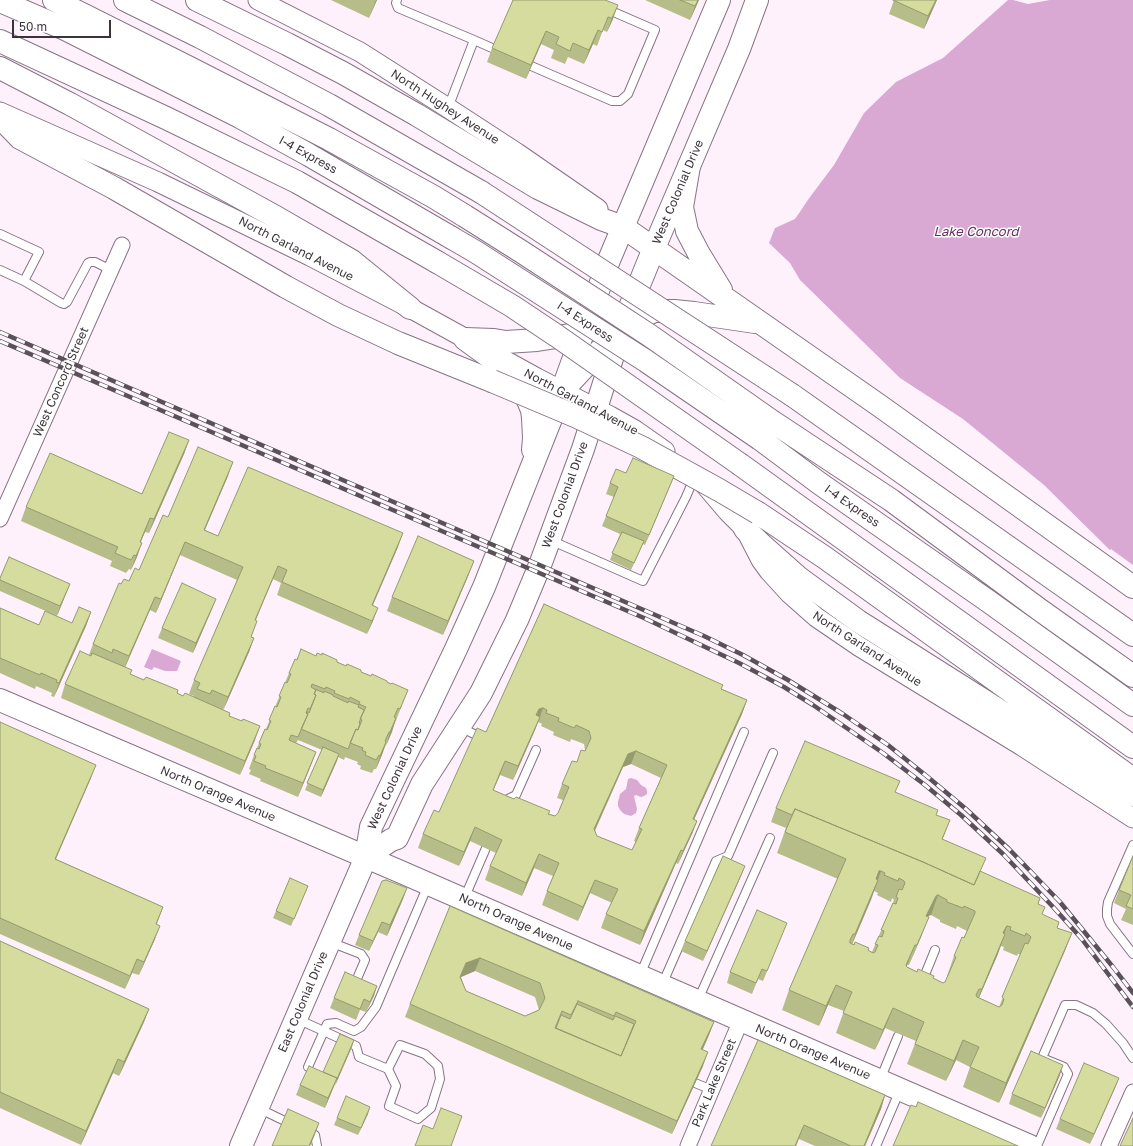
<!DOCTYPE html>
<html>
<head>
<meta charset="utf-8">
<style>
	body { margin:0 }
	#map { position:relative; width:1133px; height:1146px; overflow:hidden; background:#fef1fc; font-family:"Golos Text",sans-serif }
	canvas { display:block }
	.scale { position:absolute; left:12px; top:20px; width:99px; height:18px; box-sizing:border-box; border:2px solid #3b333a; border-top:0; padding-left:5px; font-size:12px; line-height:14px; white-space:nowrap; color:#3b333a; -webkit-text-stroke:3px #fff; paint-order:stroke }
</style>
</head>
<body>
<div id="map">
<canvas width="1133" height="1146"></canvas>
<div class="scale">50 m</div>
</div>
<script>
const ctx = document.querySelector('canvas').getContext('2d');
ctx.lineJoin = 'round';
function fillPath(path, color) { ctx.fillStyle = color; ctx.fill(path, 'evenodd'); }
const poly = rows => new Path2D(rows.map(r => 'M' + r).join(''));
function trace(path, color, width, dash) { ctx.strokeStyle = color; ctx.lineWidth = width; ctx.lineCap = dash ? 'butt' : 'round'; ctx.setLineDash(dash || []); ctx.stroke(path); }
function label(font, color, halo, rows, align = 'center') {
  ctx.font = font + ' "Golos Text",sans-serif'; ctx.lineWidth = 3; ctx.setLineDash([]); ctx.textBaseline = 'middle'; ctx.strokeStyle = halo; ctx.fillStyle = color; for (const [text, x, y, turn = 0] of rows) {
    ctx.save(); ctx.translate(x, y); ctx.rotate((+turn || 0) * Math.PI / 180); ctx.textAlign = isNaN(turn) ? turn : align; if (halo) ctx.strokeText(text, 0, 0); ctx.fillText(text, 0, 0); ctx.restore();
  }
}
fillPath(poly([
	[1008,0,1013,0,1028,4,1050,0,1133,0,1133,571,1121,561,1044,485,963,419,900,378,800,280,790,263,769,243,775,228,795,219,810,197,834,165,864,113,896,82,943,58],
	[152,649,181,661,177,671,165,671,154,667,152,670,144,667],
	[631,778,637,780,641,785,646,788,647,791,647,794,644,796,641,797,636,795,634,796,637,809,636,813,631,816,624,814,620,810,618,806,618,802,620,794,626,789,628,779]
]), '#d9a8d3');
fillPath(poly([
	[1111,549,1133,565,1133,573,1120,563,1109,552]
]), '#fef1fc');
const service = poly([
	[397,0,396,3,398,8,474,40,448,108],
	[474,40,501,52],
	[522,62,612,101,620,101,628,94,655,30,586,0],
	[0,234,39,252,24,281,0,270],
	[24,281,61,303,64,304,67,302,88,263,90,262,95,262,111,270],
	[550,540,643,581,686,497,694,478],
	[460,727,484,739],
	[505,805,508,799,516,795,536,750],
	[1133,845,1108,902,1107,909,1107,916,1110,924,1133,954],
	[464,899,486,848],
	[330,942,361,954,365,960,356,981],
	[640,975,744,732],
	[922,982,935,950],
	[662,985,716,861,728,856,773,753],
	[698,1000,770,838],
	[297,1019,317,1028,356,1046,359,1057,388,1069,400,1045,425,1054,438,1066,440,1079,431,1108,418,1119,389,1106,396,1086,388,1069],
	[308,1067,327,1024,336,1023,354,1031,361,1027,376,1007,428,885],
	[880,1080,898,1036],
	[695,1083,712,1090],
	[258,1108,293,1125],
	[305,1130,315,1135,317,1146],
	[876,1146,900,1090],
	[1037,1146,1068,1074,1064,1067,1042,1058,1065,1005,1076,1005,1093,1013,1106,1024,1123,1043,1133,1058]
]);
const minor = poly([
	[0,519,122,245],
	[688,1146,741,1020],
	[1109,1146,1133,1092]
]);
const tertiary = poly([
	[258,0,360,52,448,108,517,153,598,209],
	[0,112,158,182,310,256,410,308,537,378,610,416,635,430,665,451],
	[705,485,728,512,745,529,761,560,769,571,790,594,816,617,860,647,1022,746,1133,818]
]);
const primary = poly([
	[0,700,401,872,1030,1146]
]);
const trunk = poly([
	[465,339,509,371,524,391,532,410,533,418,534,438,533,450],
	[465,339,494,340,506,342,537,340,583,333,628,313],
	[366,857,391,840,397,838,422,784,481,693,517,620,540,565,583,449,622,327,654,248,739,49,757,0],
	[241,1146,366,857,371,827,456,649,484,587,562,391,609,260,719,0]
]);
const motorway = poly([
	[54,0,184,65,329,139,434,197,465,216],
	[125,0,200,37,329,105,481,192],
	[197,0,287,44,343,73,417,115,538,188,601,219,623,227,880,406,1133,587],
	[0,1,65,29,240,117,309,155,452,238],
	[0,41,166,118,297,182,437,262],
	[0,68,70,104,274,216,352,261,410,308],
	[0,117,20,138,114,188,286,287,338,315,398,343,492,381],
	[689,166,682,207,687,231,699,254,721,290],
	[562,391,622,327,654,311,674,311,694,313,755,322],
	[792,395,1133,635],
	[773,422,891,500,1040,610,1133,676],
	[760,439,819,483,988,601,1133,705],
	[741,465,1133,747],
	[758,513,824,557,1133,779],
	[745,529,763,546,799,578,858,621,1133,795]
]);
trace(service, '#877485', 10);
trace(minor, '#877485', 17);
trace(tertiary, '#877485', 21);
trace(primary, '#877485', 24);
trace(trunk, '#877485', 24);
trace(motorway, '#877485', 24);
trace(service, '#fff', 8);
trace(minor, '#fff', 15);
trace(tertiary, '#fff', 19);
trace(primary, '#fff', 22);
trace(trunk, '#fff', 22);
trace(motorway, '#fff', 22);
const rail = poly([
	[0,332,704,636,743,655,788,680,843,714,888,745,929,778,966,809,1009,849,1060,902,1113,967,1133,993],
	[0,341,644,618,739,663,784,687,813,705,883,753,925,785,961,815,1003,854,1054,908,1081,938,1133,1007]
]);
trace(rail, '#5a5159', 4.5);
trace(rail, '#fff', 3, [9]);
const motorwayBridge = poly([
	[481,192,792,395],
	[465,216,522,252,649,335,773,422],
	[452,238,476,252,646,361,760,439],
	[437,262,512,306,557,336,741,465],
	[492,381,575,416,641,447,719,490,758,513]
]);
trace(motorwayBridge, '#877485', 24, []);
trace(motorwayBridge, '#fff', 22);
fillPath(poly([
	[331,0,377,0,369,18],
	[605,0,613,19,607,32,603,30,597,46,593,44,584,64,568,57,565,64,551,58,554,50,541,44,526,79,487,62,492,48],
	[645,0,699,0,690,20],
	[894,0,937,0,924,29,889,14],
	[189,440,184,454,149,533,145,532,140,542,137,557,131,570,129,569,126,573,110,566,112,561,21,521,26,507,142,494],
	[626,473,674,476,670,486,645,545,643,544,631,570,610,560,620,534,602,526,614,497,606,494,610,483],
	[228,476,205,530,218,536,398,547,372,605,373,621,367,634,277,595,281,583,273,579,255,620,251,637,254,638,249,652,223,710,255,740,240,775,61,698,65,684,89,655,93,644,121,584,129,581,139,570,168,517],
	[180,555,237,580,194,680,189,694,194,696,194,697,183,696,130,674,125,668,150,610,156,613],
	[469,574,443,635,387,611,392,597],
	[0,578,70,584,57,616,0,591],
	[216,599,212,609,193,653,158,638,162,628],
	[544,604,722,689,747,700,742,714,694,819,697,821,692,834,678,864,676,863,640,945,601,928,606,914,612,903,590,893,578,921,542,905,547,891,553,876,534,868,522,896,485,880,490,866,496,853,470,841,459,866,418,848,423,834,439,812,486,732],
	[538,722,542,724,541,726,554,732,553,735,570,742,571,739,584,744,585,750,577,762,562,784,557,798,563,800,558,813,555,816,493,790,500,775,513,780,535,730],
	[631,764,661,778,639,828,634,841,636,842,632,850,597,836,595,831,623,767],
	[0,608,39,625,72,623,91,612,86,626,54,697,51,696,52,693,36,686,35,689,0,673],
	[316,656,337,662,391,684,408,690,395,723,376,769,374,769,372,773,360,769,361,766,357,764,358,762,345,757,344,760,338,757,321,797,305,790,322,750,298,740,296,743,316,752,311,765,298,797,260,781,261,779,249,774,251,770,249,769,254,755,265,729,266,729,289,673,297,660],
	[0,722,91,778,56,859,163,907,157,924,155,939,139,975,132,973,125,989,0,934],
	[895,793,936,815,945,833,942,839,981,872,1038,904,1042,914,1057,928,1072,933,1064,953,999,1103,963,1087,970,1067,956,1060,946,1081,907,1064,916,1041,885,1028,875,1050,836,1033,844,1011,828,1005,819,1026,782,1010,789,990,838,879,777,853,786,828,771,822,776,808],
	[874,891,878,893,877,895,891,902,892,898,894,900,872,952,852,944],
	[931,915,940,920,940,922,956,929,957,926,967,931,954,956,947,976,948,976,945,982,943,983,907,967,907,965,909,965,921,937,928,916],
	[1001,946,1004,947,1003,950,1017,956,1018,954,1020,954,999,1007,979,998],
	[1133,856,1133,925,1121,920,1126,909,1114,903,1119,890],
	[745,866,741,876,703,961,681,951,685,941],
	[308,886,291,926,273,918,276,911],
	[407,888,403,899,387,936,378,932,369,951,355,945,359,935],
	[450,906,714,1022,709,1035,702,1050,703,1066,672,1134,405,1017,410,1004],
	[475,971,535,997,539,1010,525,1016,466,991,461,977],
	[783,933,763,981,758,979,752,994,727,983,730,972],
	[0,941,149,1009,144,1022,119,1076,113,1073,81,1145,0,1108],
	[377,986,366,1012,360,1010,356,1020,330,1008,334,998],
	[354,1040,325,1108,296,1095,300,1085,323,1072],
	[1060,1075,1041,1118,1009,1104,1012,1094],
	[1119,1078,1115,1088,1090,1144,1056,1129,1060,1119],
	[885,1095,881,1109,865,1146,815,1146,799,1139,796,1146,711,1146],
	[368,1114,358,1135,334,1125,337,1118]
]), '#b7bd88');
fillPath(poly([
	[376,0,377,0,369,18],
	[698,0,699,0,690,20,695,6],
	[936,0,937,0,924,29,928,16],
	[618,5,613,19,607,32,612,18],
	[598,30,593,44,584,64,589,50],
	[546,31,541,44,526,79,531,65],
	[189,440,184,454,149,533,154,519],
	[233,462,228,476,199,543,204,530],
	[674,476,670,486,645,545,649,535],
	[150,518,145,532,135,556,140,542],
	[403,533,398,547,367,619,372,605],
	[185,542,180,555,156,613,161,599],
	[142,543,137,557,131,570,136,556],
	[474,561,469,574,443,635,448,621],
	[278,566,273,579,250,634,255,620],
	[70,584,66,594,57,616,60,606],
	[155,597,150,610,124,669,129,656],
	[216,599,212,609,193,653,196,643],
	[378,608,373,621,367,634,372,621],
	[91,612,86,626,54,697,59,683],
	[254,638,249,652,223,711,228,697],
	[747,700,742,714,688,833,693,819],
	[543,708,538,722,535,730,513,780,539,709],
	[396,718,392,732,386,746,390,732],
	[260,726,255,740,240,775,245,761],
	[386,742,382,755,376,769,380,756],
	[636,751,631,764,623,767,589,843,594,829,628,754],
	[316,752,311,765,298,797,303,783],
	[339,754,337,761,321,797,323,790],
	[505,761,500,775,488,803,493,790],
	[96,765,91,778,50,872,55,859],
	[950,820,945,833,937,853,942,839],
	[697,821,692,834,678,864,683,851],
	[475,827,470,841,459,866,464,852],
	[681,850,676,863,640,945,644,931],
	[539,854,534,868,522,896,526,883],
	[745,866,741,876,703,961,707,951],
	[879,871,881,871,871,900,848,954],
	[595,880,590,893,578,921,583,907],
	[407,888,403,899,387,936,390,925],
	[938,895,931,915,928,916,919,936,926,916,936,896],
	[929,917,921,937,909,965,917,945],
	[382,922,378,932,369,951,373,941],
	[160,926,155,939,139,975,144,962],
	[1007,926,998,954,974,1009,1003,933,1006,927],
	[1072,933,1064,953,999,1103,1006,1083],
	[915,945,899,985,906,965],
	[480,958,475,971,461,977,455,990,466,963],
	[137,959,132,973,125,989,130,976],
	[836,985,828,1005,819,1026,826,1006],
	[377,986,374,996,366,1012,370,1002],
	[893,1008,885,1028,875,1050,883,1030],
	[149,1009,144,1022,119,1076,124,1062],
	[714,1022,709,1035,697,1063,701,1049],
	[354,1040,352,1047,335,1086,337,1079],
	[963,1040,956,1060,946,1081,954,1061],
	[708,1052,703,1066,672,1134,677,1121],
	[118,1059,113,1073,81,1145,86,1131],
	[1063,1065,1060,1075,1041,1118,1045,1108],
	[337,1078,325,1108,328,1098],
	[1119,1078,1115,1088,1090,1144,1094,1134],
	[885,1095,881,1109,865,1146,864,1146],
	[370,1107,368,1114,358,1135],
	[319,1123,314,1137,310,1146,309,1146],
	[804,1125,796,1146,795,1146]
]), '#959a6f');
const building = poly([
	[513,0,605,0,618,5,612,18,608,17,602,32,598,30,589,50,573,43,570,51,556,44,559,37,546,31,531,65,492,48,513,0],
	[680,0,698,0,695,6,680,0],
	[893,0,936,0,928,16,893,0],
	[169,432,189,440,154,519,150,518,140,542,142,543,136,556,134,555,131,560,115,553,118,547,26,507,50,453,142,494,169,432],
	[198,447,233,462,204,530,218,536,248,467,403,533,372,605,378,608,372,621,282,582,287,570,278,566,255,620,257,621,251,637,254,638,228,697,212,690,210,694,197,689,200,683,194,680,243,567,185,542,161,599,155,597,129,656,113,649,112,653,93,644,119,583,121,584,124,579,129,581,135,568,139,570,163,515,168,517,198,447],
	[633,458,674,476,649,535,606,516,618,487,610,483,616,469,626,473,633,458],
	[622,532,644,541,634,563,612,553,622,532],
	[418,536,474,561,448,621,392,597,418,536],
	[9,557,70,584,60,606,0,580,0,578,9,557],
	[182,583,216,599,196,643,162,628,182,583],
	[544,604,723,685,721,689,747,700,693,819,697,821,683,851,681,850,644,931,606,914,618,889,595,880,583,907,547,891,559,863,539,854,526,883,490,866,502,840,475,827,464,852,423,834,434,810,439,812,477,728,486,732,544,604],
	[543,708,547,710,546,713,559,718,558,721,574,728,576,725,589,731,591,738,585,751,581,750,577,762,572,761,562,784,569,787,558,813,555,816,548,814,550,811,516,797,514,799,493,790,505,761,518,766,540,717,536,715,539,709,543,708],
	[636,751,667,765,639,828,642,829,632,850,597,836,594,829,628,754,636,751],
	[79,607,91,612,59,683,56,682,57,680,41,673,40,675,0,658,0,608,39,625,45,611,72,623,79,607],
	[301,649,316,656,317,653,322,655,322,653,337,660,337,662,346,666,347,664,361,670,361,672,371,676,372,674,387,681,387,682,391,684,392,683,408,690,400,709,398,708,394,717,396,718,390,732,389,732,385,741,386,742,380,756,379,755,376,760,365,755,366,752,362,750,363,748,350,743,356,729,358,730,362,720,360,719,366,707,359,704,360,702,350,697,349,699,334,693,335,691,326,687,325,689,312,684,311,687,316,690,314,694,316,695,310,709,308,708,306,713,308,714,298,737,291,735,289,740,316,752,303,783,265,768,266,766,254,761,256,756,254,755,257,748,259,749,261,744,259,743,265,729,267,730,271,721,269,720,275,706,277,707,281,697,279,696,285,682,287,683,291,674,289,673,295,659,297,660,301,649],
	[80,651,91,656,92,653,132,670,130,674,144,680,146,677,178,690,177,693,183,696,185,693,230,713,229,716,242,721,243,719,260,726,245,761,65,684,80,651],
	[315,689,324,693,324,691,333,695,333,696,348,703,348,701,359,705,358,707,364,710,359,723,360,723,358,730,356,729,348,749,301,729,308,714,306,713,307,712,309,713,316,695,314,694,316,690,315,689],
	[0,722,96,765,55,859,163,907,156,924,160,926,144,962,137,959,130,976,0,918,0,722],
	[805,741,900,781,895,792,938,810,936,815,950,820,942,839,986,858,974,885,923,862,795,809,792,815,776,808,805,741],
	[323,747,339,754,323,790,307,783,323,747],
	[795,809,923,862,974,885,980,871,1040,898,1038,904,1045,907,1042,914,1059,922,1057,928,1072,933,1006,1083,970,1067,979,1047,963,1040,954,1061,915,1044,924,1022,893,1008,883,1030,843,1013,852,992,836,985,826,1006,789,990,846,859,785,832,795,809],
	[879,871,881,871,885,873,884,875,898,881,899,878,904,881,905,883,902,890,899,889,896,897,898,898,896,904,893,903,881,930,884,931,882,937,879,936,875,944,878,945,875,952,873,953,868,950,869,948,855,942,854,945,850,943,850,940,853,934,855,934,878,880,876,879,879,871],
	[938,895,947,900,947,902,963,908,964,906,975,911,975,913,964,938,962,937,954,956,956,957,945,982,943,983,933,978,934,976,918,969,917,972,907,967,906,965,915,945,917,945,929,917,926,916,936,896,938,895],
	[1007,926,1011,927,1010,930,1025,936,1026,933,1029,935,1031,937,1028,944,1025,943,1002,997,1004,999,1002,1005,999,1007,977,997,976,995,979,989,982,989,1005,934,1003,933,1006,927,1007,926],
	[723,856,745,866,707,951,685,941,723,856],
	[1133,856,1133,909,1126,906,1131,895,1119,890,1133,856],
	[290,878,308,886,294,919,276,911,290,878],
	[386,880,407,888,390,925,382,922,373,941,359,935,382,881,386,880],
	[450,906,714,1022,701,1049,708,1052,677,1121,410,1004,450,906],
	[480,958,540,983,545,998,539,1010,525,1016,466,991,460,977,466,963,480,958],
	[578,1001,614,1016,616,1012,636,1021,621,1056,555,1028,562,1011,571,1015,578,1001],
	[757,910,787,923,767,971,762,969,756,983,730,972,757,910],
	[0,941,149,1009,124,1062,118,1059,86,1131,0,1092,0,941],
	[345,972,377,986,370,1002,364,999,360,1009,334,998,345,972],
	[577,1004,613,1020,615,1016,634,1024,621,1056,556,1028,561,1015,570,1019,577,1004],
	[340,1034,354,1040,337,1079,337,1078,323,1072,340,1034],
	[758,1040,885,1095,864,1146,851,1146,804,1125,795,1146,711,1146,758,1040],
	[1031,1051,1063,1065,1045,1108,1012,1094,1031,1051],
	[1084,1063,1119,1078,1094,1134,1060,1119,1084,1063],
	[309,1066,337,1078,328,1098,300,1085,309,1066],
	[346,1096,370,1107,361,1128,337,1118,346,1096],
	[918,1102,1018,1146,893,1146,911,1105,916,1107,918,1102],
	[441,1108,462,1116,451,1146,415,1146,423,1125,433,1129,441,1108],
	[288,1109,319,1123,309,1146,272,1146,288,1109],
	[1133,1118,1133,1146,1120,1146,1133,1118]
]);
fillPath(building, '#d5dc9e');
trace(building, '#959a6f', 1);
label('12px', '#3b333a', '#fff', [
	["North Hughey Avenue",445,107,33],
	["I-4 Express",308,155,29],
	["West Colonial Drive",678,192,-67],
	["North Garland Avenue",296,249,27],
	["I-4 Express",585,322,33],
	["West Concord Street",61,382,-66],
	["North Garland Avenue",581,402,28],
	["West Colonial Drive",565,495,-70],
	["I-4 Express",852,506,35],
	["North Garland Avenue",867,649,33],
	["West Colonial Drive",395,778,-65],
	["North Orange Avenue",218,794,23],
	["North Orange Avenue",516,922,24],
	["East Colonial Drive",303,1002,-67],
	["North Orange Avenue",813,1052,23],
	["Park Lake Street",714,1083,-67]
]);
label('italic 13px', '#692f65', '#fff', [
	["Lake Concord",976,232]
]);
</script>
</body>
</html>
